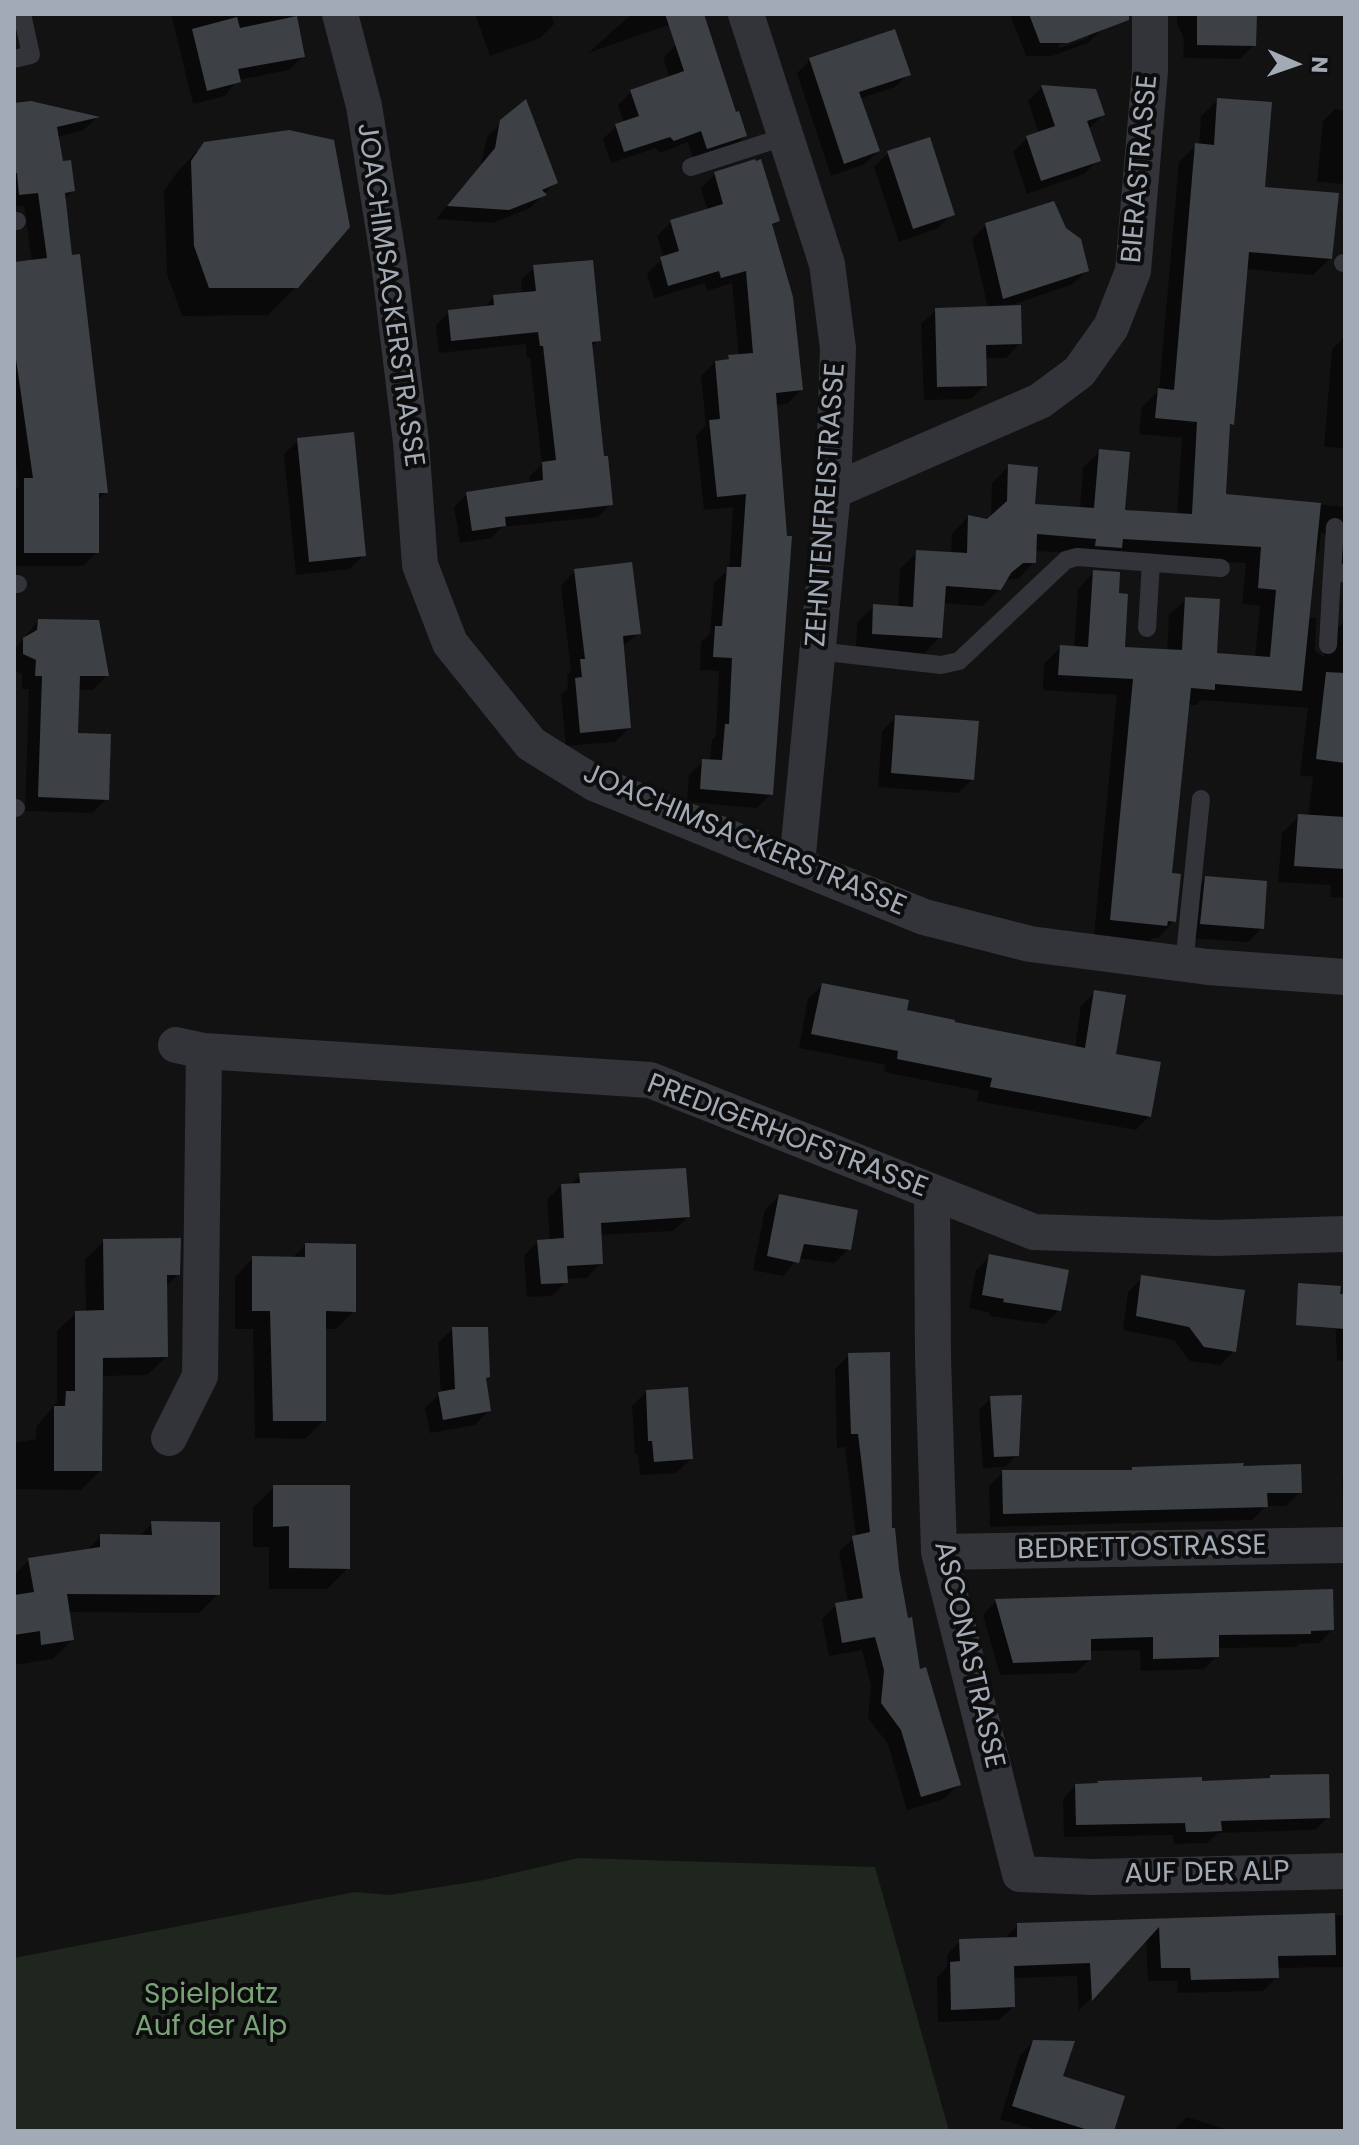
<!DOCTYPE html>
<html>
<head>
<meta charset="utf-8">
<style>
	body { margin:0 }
	#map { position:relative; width:1359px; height:2145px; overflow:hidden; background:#121213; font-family:Poppins,sans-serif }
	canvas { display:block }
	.frame { position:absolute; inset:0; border:16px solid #a2aab5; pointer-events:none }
	.north { position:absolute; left:1255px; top:24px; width:80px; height:80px; -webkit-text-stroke:6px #0d0d0e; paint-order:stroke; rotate:92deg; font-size:22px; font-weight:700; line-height:32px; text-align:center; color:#a2aab5 }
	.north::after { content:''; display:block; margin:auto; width:28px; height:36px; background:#a2aab5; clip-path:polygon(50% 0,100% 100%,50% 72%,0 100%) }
</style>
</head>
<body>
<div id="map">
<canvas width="1359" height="2145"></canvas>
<div class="frame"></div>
<div class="north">N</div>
</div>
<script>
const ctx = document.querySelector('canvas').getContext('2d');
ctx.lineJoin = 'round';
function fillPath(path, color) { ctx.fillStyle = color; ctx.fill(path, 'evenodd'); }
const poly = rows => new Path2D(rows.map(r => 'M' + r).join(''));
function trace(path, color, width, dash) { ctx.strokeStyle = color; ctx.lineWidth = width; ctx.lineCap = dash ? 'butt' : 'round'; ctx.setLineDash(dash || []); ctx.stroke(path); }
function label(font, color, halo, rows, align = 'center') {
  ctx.font = font + ' Poppins,sans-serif'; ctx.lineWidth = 8; ctx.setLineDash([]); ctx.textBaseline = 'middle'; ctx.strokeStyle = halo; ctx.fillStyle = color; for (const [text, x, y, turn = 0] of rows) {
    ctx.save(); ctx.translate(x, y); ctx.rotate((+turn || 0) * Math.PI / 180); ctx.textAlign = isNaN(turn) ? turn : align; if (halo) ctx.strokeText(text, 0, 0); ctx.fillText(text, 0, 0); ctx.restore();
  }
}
fillPath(poly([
	[578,1858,875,1867,949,2131,14,2131,14,1958,355,1892,389,1895,484,1880]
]), '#1e261e');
fillPath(poly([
	[171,14,290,14,303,56,289,70,238,80,225,96,193,104],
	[475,14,551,14,554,24,540,38,490,56],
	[632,14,683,14,674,23,588,53],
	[1010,14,1097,14,1102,29,1088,43,1052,56,1026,56],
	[1088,33,1088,38,1059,48,1058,45],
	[1177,14,1255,14,1254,45,1240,59,1183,58,1184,39,1177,23],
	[676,45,735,115,745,136,732,149,694,161,688,142,660,153,656,148,611,163,603,139,616,126,624,123,618,105,631,92,670,78,663,58],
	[810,60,908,74,895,87,859,99,878,151,865,164,831,176,797,73],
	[1042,87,1095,91,1103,115,1088,130,1098,160,1084,174,1027,194,1013,152,1027,138,1039,134,1028,101],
	[1218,100,1263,189,1330,258,1313,275,1245,269,1232,424,1228,428,1224,495,1345,507,1345,571,1329,570,1330,539,1321,532,1319,551,1314,556,1309,618,1316,618,1315,651,1324,657,1326,637,1345,621,1345,898,1330,897,1331,885,1278,882,1282,833,1299,816,1308,817,1313,777,1300,775,1308,708,1202,700,1196,705,1187,705,1170,875,1174,921,1158,938,1153,938,1149,942,1094,936,1117,695,1043,690,1044,664,1061,647,1074,648,1078,589,1094,572,1116,595,1123,649,1167,652,1169,615,1186,599,1215,655,1255,658,1260,606,1242,604,1246,563,1035,551,1034,562,1018,579,1005,579,1000,588,983,606,943,603,940,637,924,654,856,650,857,623,874,606,898,608,900,569,917,552,951,554,952,534,968,517,987,521,991,518,992,483,1009,466,1033,506,1080,509,1083,468,1100,451,1123,511,1177,515,1182,438,1139,434,1142,407,1159,390,1179,162,1196,145,1199,146,1201,116],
	[14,105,96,118,84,130,57,137,62,163,73,191,64,200,106,492,97,501,97,552,83,566,14,566,14,490,19,486,14,450,14,264,32,262,24,206,14,207],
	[1335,109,1345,110,1345,184,1317,182,1323,121],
	[502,122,556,182,530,208,493,223,436,219,481,165,487,137],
	[205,143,296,287,268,315,182,316,167,274,164,191,177,172],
	[888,153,952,214,938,228,899,242,874,167],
	[715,174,778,221,771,227,801,390,787,404,775,405,771,794,757,808,687,802,689,775,703,761,710,761,712,740,716,736,719,671,700,670,701,642,710,634,714,583,729,569,733,507,704,510,696,436,706,425,701,376,715,362,739,356,732,283,707,291,705,283,654,298,647,273,664,258,657,236,671,222,707,210,701,188],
	[986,225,1087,270,1073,284,1006,307,1020,343,1006,358,984,358,985,385,971,399,924,400,921,324,936,310,988,308,972,239],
	[534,267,599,340,590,348,602,459,611,504,598,517,502,527,491,538,460,543,454,507,467,494,530,484,529,477,542,464,530,358,527,358,526,344,439,353,436,325,449,312,483,308,494,297,522,294,521,280],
	[1345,336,1345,448,1324,447,1332,349],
	[298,440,364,555,349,569,296,575,284,454],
	[575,571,639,633,622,647,629,728,615,742,566,746,561,694,568,688,567,675,571,671,561,585],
	[38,621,107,675,93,690,77,690,76,735,107,799,92,813,25,811,29,689,22,689,22,674,14,670,14,650],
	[896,717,973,779,958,793,878,787,882,731],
	[1206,878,1262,928,1248,942,1187,938,1192,892],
	[822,985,904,1012,953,1024,1075,1048,1081,1006,1095,992,1114,1056,1149,1116,1136,1130,977,1101,979,1091,884,1072,886,1065,799,1048,808,999],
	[580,1175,688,1217,673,1231,599,1235,601,1263,587,1278,566,1279,566,1282,552,1296,527,1297,524,1256,538,1241,550,1241,547,1200,561,1185,571,1185],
	[779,1196,849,1249,834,1263,798,1258,783,1276,753,1270,765,1210],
	[104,1241,178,1274,166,1287,166,1357,147,1375,101,1376,100,1471,81,1490,14,1489,14,1443,36,1439,36,1427,57,1402,57,1331,76,1313,86,1312,85,1260],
	[305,1245,354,1311,336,1329,324,1329,324,1420,305,1439,255,1438,253,1329,235,1329,235,1277,253,1258,292,1258],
	[990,1256,1059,1310,1045,1324,990,1316,990,1313,969,1308,976,1270],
	[1142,1278,1234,1351,1220,1365,1190,1361,1174,1340,1123,1330,1128,1292],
	[1345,1297,1345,1360,1337,1361,1335,1307],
	[452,1329,488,1377,484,1380,489,1410,475,1425,430,1433,425,1408,441,1393,438,1343],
	[849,1355,890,1531,918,1671,958,1785,944,1799,907,1810,888,1744,868,1718,871,1685,862,1650,829,1656,822,1619,836,1605,848,1603,839,1551,856,1537,845,1447,837,1448,835,1369],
	[646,1392,691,1459,676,1473,640,1475,638,1454,635,1455,632,1406],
	[991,1398,1017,1455,1005,1467,983,1468,979,1410],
	[1241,1468,1300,1492,1286,1506,1266,1506,1252,1520,990,1527,989,1486,1003,1472,1130,1472,1133,1469],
	[1345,1475,1345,1516,1343,1516,1342,1478],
	[274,1487,348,1568,327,1589,269,1589,269,1547,253,1547,253,1508],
	[152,1523,218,1594,199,1613,68,1612,72,1640,53,1659,14,1665,14,1575,29,1560,86,1551,101,1536,139,1537],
	[996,1601,1332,1630,1319,1643,1299,1644,1296,1647,1217,1648,1217,1656,1204,1669,1141,1671,1140,1650,1089,1651,1089,1660,1076,1673,1000,1675,983,1615],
	[1098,1783,1200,1783,1328,1817,1315,1830,1218,1833,1207,1843,1174,1844,1173,1835,1064,1837,1063,1799,1075,1786,1095,1785],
	[1345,1915,1345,1967,1276,1968,1277,1977,1263,1991,1178,1993,1177,1981,1148,1981,1146,1938,1079,2011,1077,1976,1012,1978,1013,2007,999,2020,938,2022,937,1977,947,1967,947,1955,960,1941,1003,1939,1018,1925],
	[1033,2042,1061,2078,1112,2131,1039,2131,1000,2119,1020,2055],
	[1187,2117,1231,2131,1173,2131]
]), '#0007');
fillPath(poly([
	[665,14,704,14,736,112,739,111,747,136,707,149,701,131,674,141,670,137,624,152,615,124,639,116,630,90,684,71],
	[1029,14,1129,14,1129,20,1068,43,1040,43],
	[1197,14,1257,14,1256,46,1197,45],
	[297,16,305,57,238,69,241,82,207,91,192,29,237,17,240,28],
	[895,29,911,75,859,92,880,151,844,164,809,58],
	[1041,85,1096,89,1105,115,1087,121,1101,161,1041,181,1026,136,1055,126],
	[1217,98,1272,102,1265,187,1339,193,1332,259,1249,252,1234,425,1230,424,1226,494,1321,503,1302,691,1215,684,1215,690,1191,688,1172,873,1181,874,1176,922,1168,921,1167,926,1110,920,1133,679,1058,675,1060,645,1088,647,1093,570,1120,572,1119,593,1128,594,1125,647,1182,650,1185,597,1220,599,1217,653,1270,657,1276,590,1258,588,1261,547,1123,539,1122,548,1095,546,1096,539,1037,534,1036,563,1023,563,1011,573,1001,590,946,586,942,638,872,634,873,604,913,607,916,550,967,553,968,515,987,519,1007,501,1008,464,1038,467,1035,504,1094,508,1099,449,1130,452,1125,510,1192,514,1197,422,1155,418,1158,388,1174,390,1195,143,1214,145],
	[526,99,558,183,542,190,547,195,509,210,447,206,495,148,500,120],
	[31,101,100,117,57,127,63,161,71,160,75,191,65,193,72,255,80,254,108,493,99,493,99,553,24,553,24,478,33,478,14,345,14,262,47,258,38,193,19,195,17,173,14,173,14,103],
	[289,130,334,140,350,227,298,288,209,288,194,246,191,161,204,142],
	[930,137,955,215,913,229,887,151],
	[755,159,756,161,761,159,780,221,772,224,793,297,803,390,776,393,787,536,792,536,773,795,700,789,702,759,722,760,725,724,729,724,732,658,713,657,715,626,722,626,727,567,741,567,746,494,717,497,709,420,720,419,715,361,729,359,728,355,753,353,746,271,721,278,719,271,668,286,660,257,679,251,670,220,723,204,714,172],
	[1054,201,1066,228,1081,239,1089,271,1003,299,985,223],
	[593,260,601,341,592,342,604,456,608,456,613,505,505,517,506,526,472,531,466,492,543,480,542,462,556,460,543,346,540,346,538,332,451,341,448,310,494,305,493,295,536,291,533,265],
	[1021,305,1022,344,986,345,987,386,937,387,935,308],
	[354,432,366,556,309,562,297,438],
	[632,562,641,634,623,636,631,728,580,733,575,678,582,677,580,659,585,659,574,569],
	[38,619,99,620,109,676,80,676,78,733,111,734,109,800,38,797,42,676,35,676,36,660,23,654,23,638,37,630],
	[1326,672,1345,673,1345,763,1316,759],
	[895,715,979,721,974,780,891,773],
	[1298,814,1345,817,1345,869,1294,866],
	[1205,876,1267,881,1264,929,1200,924],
	[822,983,909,1000,907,1010,955,1020,955,1022,1085,1048,1094,990,1126,995,1116,1054,1161,1062,1151,1117,990,1087,992,1078,897,1059,898,1051,811,1034],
	[686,1168,690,1217,601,1223,603,1264,567,1266,568,1283,541,1284,537,1240,564,1238,561,1184,580,1183,579,1173],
	[779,1194,858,1210,851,1250,804,1244,799,1263,767,1256],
	[181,1238,180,1275,167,1275,168,1357,103,1358,102,1471,54,1471,54,1406,65,1406,66,1391,75,1391,75,1311,104,1310,103,1239],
	[305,1243,356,1244,356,1312,326,1311,326,1421,273,1421,270,1311,252,1311,252,1256,305,1257],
	[989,1254,1069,1270,1061,1311,1003,1302,1004,1299,982,1295],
	[1141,1275,1245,1290,1236,1352,1204,1347,1189,1327,1136,1316],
	[1298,1283,1341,1286,1340,1294,1345,1294,1345,1329,1296,1325],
	[452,1327,488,1327,490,1377,486,1378,491,1411,443,1420,438,1392,455,1389],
	[890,1352,892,1528,895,1528,899,1569,908,1618,912,1617,920,1669,926,1667,961,1785,921,1797,901,1730,881,1703,884,1670,875,1637,842,1643,835,1603,863,1598,852,1536,870,1532,858,1434,851,1434,848,1353],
	[688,1387,693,1459,654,1462,652,1441,648,1441,646,1390],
	[1022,1395,1019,1456,994,1457,990,1396],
	[1244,1463,1243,1466,1301,1464,1302,1493,1267,1493,1268,1507,1003,1514,1002,1470,1132,1470,1132,1467],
	[273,1485,350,1485,350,1569,289,1568,289,1526,273,1527],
	[151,1521,220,1522,220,1595,67,1594,74,1640,41,1645,40,1631,14,1635,14,1595,34,1592,28,1558,100,1547,100,1534,152,1535],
	[1333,1589,1334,1630,1311,1631,1311,1634,1219,1635,1219,1657,1153,1659,1153,1637,1091,1639,1091,1660,1013,1663,995,1599],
	[1329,1774,1330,1818,1221,1821,1222,1831,1203,1832,1186,1832,1185,1823,1076,1825,1075,1784,1098,1783,1097,1781,1202,1777,1202,1781,1270,1778,1270,1775],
	[1335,1913,1336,1955,1278,1956,1279,1978,1191,1980,1190,1968,1161,1968,1159,1927,1092,2001,1090,1963,1014,1966,1015,2007,951,2010,950,1962,960,1961,959,1939,1017,1937,1017,1923],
	[1033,2040,1075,2041,1063,2076,1125,2096,1114,2131,1091,2131,1012,2106]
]), '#3d4044');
trace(poly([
	[14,59,31,55,22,14],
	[691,167,787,136],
	[14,221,17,221],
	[1343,263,1345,263],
	[1335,527,1332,573,1342,573],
	[14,584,18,584],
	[1147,628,1151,563],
	[1328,645,1332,573],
	[817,651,941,665,959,661,1066,560,1077,557,1221,568],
	[14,808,16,808],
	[1184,964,1201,799]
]), '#323439', 18);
trace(poly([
	[340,14,364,106,389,262,411,442,420,565,450,643,531,744,594,783,924,917,1030,944,1208,967,1345,977],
	[746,14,827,264,838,348,833,491,797,864],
	[833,491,1040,401,1079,372,1111,327,1133,271,1150,71,1150,14],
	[176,1045,204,1051,650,1080,1034,1232,1217,1238,1345,1234],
	[932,1193,933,1357,939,1552,1020,1874,1092,1877,1345,1871],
	[169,1438,200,1376,204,1051],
	[939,1552,1345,1545]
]), '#323439', 36);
label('28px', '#a2aab5', '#0d0d0e', [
	["BIERASTRASSE",1141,169,-85],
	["JOACHIMSACKERSTRASSE",389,295,82],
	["ZEHNTENFREISTRASSE",827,505,-86],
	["JOACHIMSACKERSTRASSE",744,841,23],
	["PREDIGERHOFSTRASSE",787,1137,21],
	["BEDRETTOSTRASSE",1142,1549,-1],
	["ASCONASTRASSE",968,1655,77],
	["AUF DER ALP",1207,1874,-1]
]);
label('28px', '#79a277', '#0d0d0e', [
	["Spielplatz",211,1996],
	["Auf der Alp",211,2028]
]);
</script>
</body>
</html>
